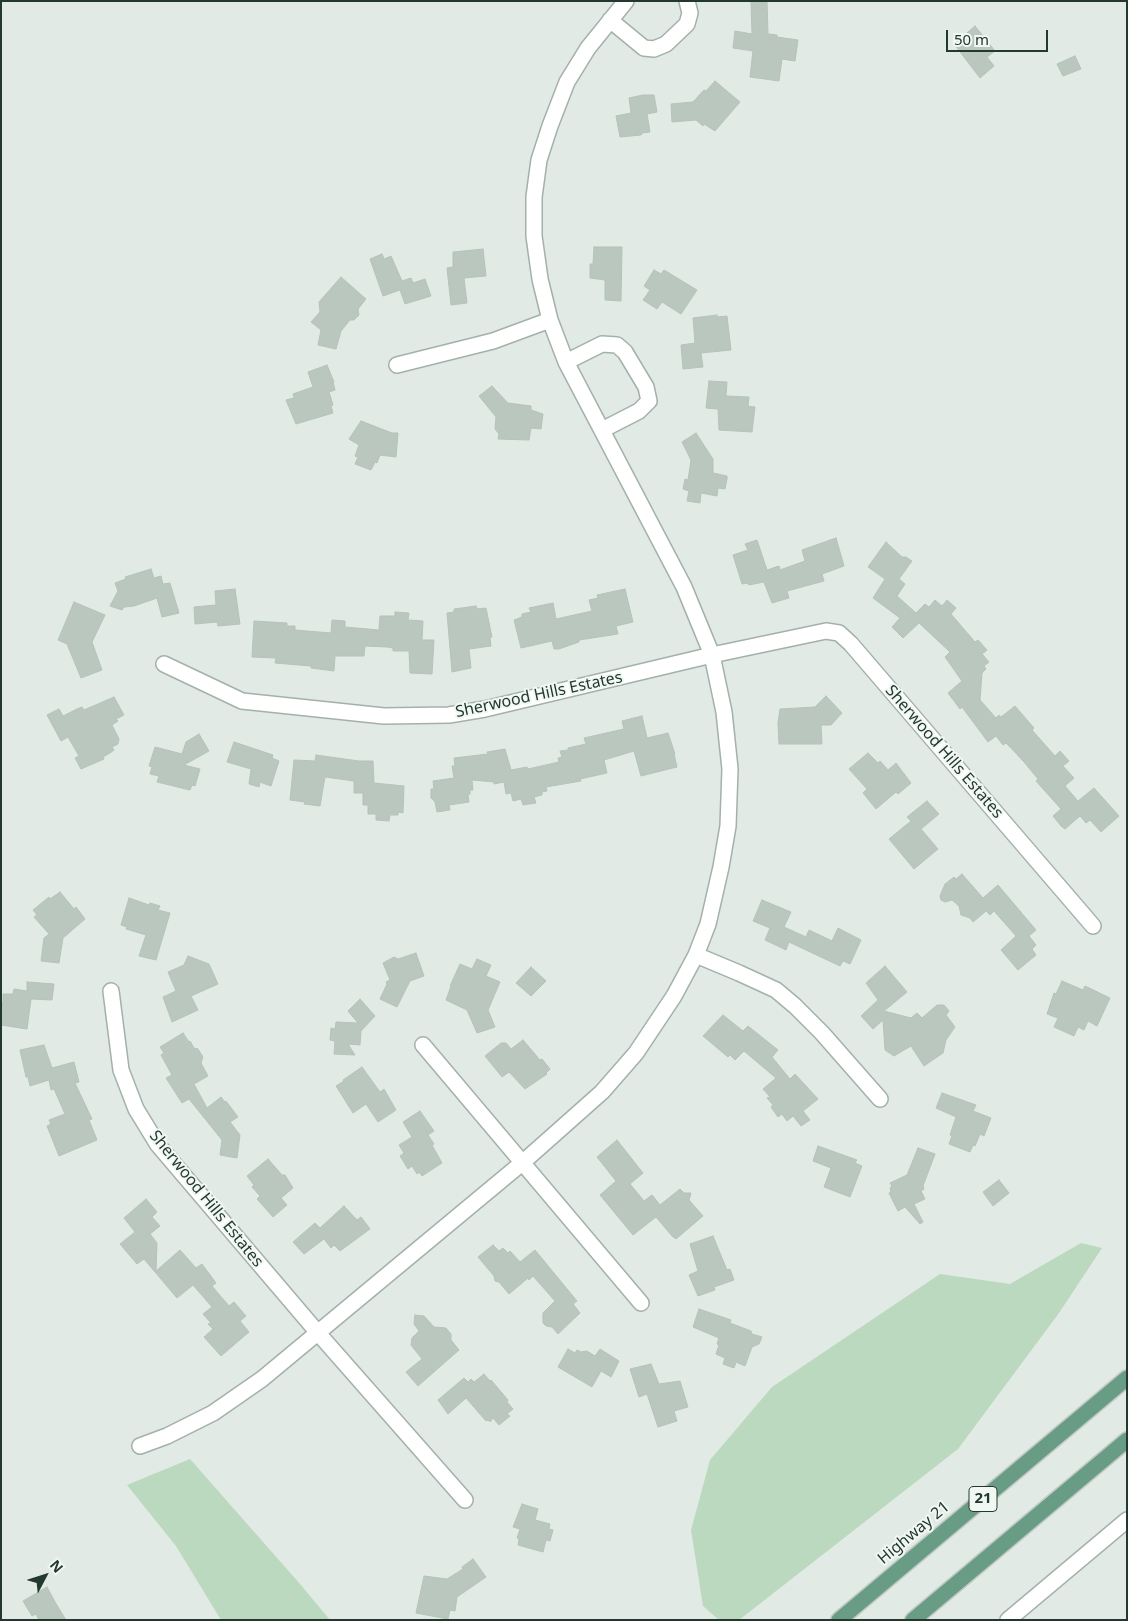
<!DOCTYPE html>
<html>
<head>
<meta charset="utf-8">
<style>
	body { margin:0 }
	#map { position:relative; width:1128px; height:1621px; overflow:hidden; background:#e1eae4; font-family:"Noto Sans",sans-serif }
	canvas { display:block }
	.frame { position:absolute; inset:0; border:2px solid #23392f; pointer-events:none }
	.north { position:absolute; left:20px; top:1551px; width:50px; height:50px; -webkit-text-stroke:4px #f1f7f3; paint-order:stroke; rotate:50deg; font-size:14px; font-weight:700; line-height:20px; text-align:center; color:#23392f }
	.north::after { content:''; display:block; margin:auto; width:18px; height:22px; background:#23392f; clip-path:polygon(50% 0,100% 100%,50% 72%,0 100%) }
	.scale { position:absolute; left:946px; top:30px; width:102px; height:22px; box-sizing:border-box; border:2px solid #23392f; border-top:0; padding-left:6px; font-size:15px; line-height:18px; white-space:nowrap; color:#23392f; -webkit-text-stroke:4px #f1f7f3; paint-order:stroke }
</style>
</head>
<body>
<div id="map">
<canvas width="1128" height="1621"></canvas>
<div class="frame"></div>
<div class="north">N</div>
<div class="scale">50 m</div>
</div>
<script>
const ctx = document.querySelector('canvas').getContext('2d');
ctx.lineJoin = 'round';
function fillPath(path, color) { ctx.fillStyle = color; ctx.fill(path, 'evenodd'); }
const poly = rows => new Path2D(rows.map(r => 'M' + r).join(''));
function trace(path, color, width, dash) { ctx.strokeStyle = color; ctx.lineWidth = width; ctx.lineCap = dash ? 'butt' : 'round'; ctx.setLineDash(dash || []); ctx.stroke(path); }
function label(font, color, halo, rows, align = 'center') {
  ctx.font = font + ' "Noto Sans",sans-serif'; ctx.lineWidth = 4; ctx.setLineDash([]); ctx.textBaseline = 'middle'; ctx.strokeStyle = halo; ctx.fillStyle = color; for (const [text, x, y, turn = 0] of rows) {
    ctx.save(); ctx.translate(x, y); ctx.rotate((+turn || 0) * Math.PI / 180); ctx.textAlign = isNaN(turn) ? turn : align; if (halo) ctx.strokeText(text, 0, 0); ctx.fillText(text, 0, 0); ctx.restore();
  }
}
fillPath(poly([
	[1081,1243,1102,1248,1059,1313,958,1449,739,1620,719,1620,703,1606,691,1530,710,1460,772,1387,940,1274,1010,1284],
	[190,1459,300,1584,330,1620,221,1620,176,1546,127,1485]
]), '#bbd9be');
const building = poly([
	[751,1,767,1,768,34,777,35,777,37,798,40,795,61,782,59,779,81,750,77,753,51,733,48,735,31,752,34,751,1],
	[975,26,995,51,987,57,994,66,980,78,954,44,975,26],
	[1075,56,1081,69,1063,76,1057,64,1075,56],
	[715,81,740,102,715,131,704,124,703,126,696,120,672,122,671,104,693,102,704,90,706,91,715,81],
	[643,95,654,95,657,112,647,114,650,132,642,133,641,135,620,137,616,116,631,113,629,98,643,95],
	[594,247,622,247,621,301,605,300,605,280,590,278,590,264,593,264,594,247],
	[483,249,486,276,464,278,467,303,451,305,447,268,453,267,453,252,483,249],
	[382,254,384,259,391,256,402,281,411,278,413,283,425,279,431,296,405,304,400,290,383,296,370,259,382,254],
	[654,270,661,274,664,270,697,290,681,314,662,302,657,309,643,300,650,290,644,286,654,270],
	[341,277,366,299,358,309,359,315,354,320,350,320,341,331,336,349,318,345,321,330,311,322,320,312,319,302,341,277],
	[717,315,717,317,727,316,731,350,701,353,703,367,683,369,681,345,695,343,693,318,717,315],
	[327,365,334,382,333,382,335,390,329,392,333,405,331,406,333,413,296,424,286,400,294,398,293,394,313,387,308,372,327,365],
	[709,381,727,382,726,396,749,397,748,406,755,407,752,432,719,430,718,409,706,408,709,381],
	[492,386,508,403,531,406,531,410,543,414,541,429,531,428,529,440,498,439,499,434,495,429,496,417,479,396,492,386],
	[361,421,392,433,398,433,396,457,380,455,377,463,375,462,371,470,355,464,358,457,355,456,359,445,349,439,361,421],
	[696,433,713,459,713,473,727,476,727,479,725,489,718,488,717,496,701,493,700,503,687,501,689,491,683,489,685,479,688,480,691,460,682,442,696,433],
	[836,538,844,566,822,574,824,581,787,591,789,598,772,603,764,582,749,585,748,583,742,584,733,555,748,550,745,544,757,540,767,570,779,566,780,570,805,561,802,550,836,538],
	[886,542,902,557,906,557,912,561,899,579,905,584,897,596,916,613,925,604,929,607,935,600,942,606,947,600,956,608,951,614,975,642,978,640,987,650,982,654,989,662,984,666,986,669,982,673,980,700,996,718,999,715,1001,717,1015,706,1034,728,1032,730,1055,756,1060,751,1069,761,1063,766,1074,778,1065,786,1078,801,1094,788,1119,816,1101,832,1090,820,1086,823,1080,816,1065,829,1061,826,1053,816,1061,809,1036,781,1038,779,1024,762,1011,748,1006,743,1003,745,996,736,988,742,962,707,960,709,948,693,962,681,945,657,950,652,919,623,903,638,892,627,900,618,873,598,885,579,868,567,886,542],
	[151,569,154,578,161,576,163,584,170,583,179,613,162,617,157,598,134,606,124,607,122,610,110,606,118,591,115,583,126,579,125,577,151,569],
	[235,589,240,624,218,626,217,622,195,624,194,607,216,605,215,591,235,589],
	[625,589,633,622,616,626,618,634,579,640,579,642,559,649,554,649,552,641,521,648,514,620,522,617,522,614,531,612,529,608,553,603,556,619,592,611,589,600,598,598,597,595,625,589],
	[74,602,105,615,92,642,102,670,81,678,67,644,58,640,74,602],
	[476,606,477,609,486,608,492,637,490,638,491,646,469,649,471,668,452,672,447,613,454,612,454,609,476,606],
	[395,612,409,613,408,620,423,621,422,640,434,640,432,674,410,673,409,651,393,651,393,648,387,647,365,646,364,656,335,656,334,671,311,668,311,666,275,663,276,658,252,657,254,621,287,623,287,626,295,626,295,630,331,633,332,620,345,621,345,627,379,630,380,616,395,616,395,612],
	[826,696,842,713,831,725,821,725,822,744,779,744,778,723,780,709,815,707,826,696],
	[114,697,124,715,116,719,118,721,112,725,119,739,118,744,112,747,114,750,110,753,103,757,104,759,81,769,75,758,79,756,68,737,61,741,47,715,59,709,63,716,77,709,82,707,84,710,114,697],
	[642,716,647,738,668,733,675,754,674,754,677,767,641,776,634,751,604,760,607,773,580,779,581,781,546,787,547,791,542,792,542,795,534,797,536,803,523,805,521,799,513,801,511,793,506,794,504,782,494,784,494,782,472,780,473,790,470,790,470,794,468,795,469,802,449,805,450,810,437,812,435,802,431,798,431,789,434,789,433,781,454,778,452,766,455,766,454,758,488,754,487,752,505,749,511,770,527,767,528,769,559,762,558,758,562,757,560,751,568,750,568,748,586,744,584,738,624,729,622,721,642,716],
	[199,734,209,751,184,765,200,769,195,786,192,785,190,790,157,782,159,776,150,774,152,767,149,766,155,747,182,754,186,742,199,734],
	[234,742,273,755,272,758,279,761,271,786,260,782,259,787,249,784,251,769,227,762,234,742],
	[868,753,878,763,880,761,888,770,896,763,911,783,898,794,896,792,876,809,863,793,867,789,849,769,868,753],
	[316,755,359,761,373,761,374,783,404,786,403,813,398,812,398,815,390,815,389,821,376,820,376,814,368,814,368,805,363,805,363,793,354,793,354,781,325,777,320,806,304,804,305,802,290,800,294,760,315,761,316,755],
	[927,801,939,814,921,829,938,849,914,869,889,839,911,821,907,817,927,801],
	[962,874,983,898,998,885,1036,930,1029,936,1036,945,1032,949,1036,955,1018,970,1001,950,1016,936,994,911,990,915,986,911,973,922,970,918,961,915,959,906,952,900,945,902,941,900,940,896,945,884,954,877,956,879,962,874],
	[60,892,74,909,76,907,85,919,63,938,59,963,41,961,44,938,49,934,34,917,37,915,33,910,49,897,50,899,60,892],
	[129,898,149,905,150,903,160,906,158,910,170,913,156,960,139,956,146,935,126,929,127,927,121,925,129,898],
	[762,900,791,912,784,927,806,937,809,930,832,941,838,928,861,940,850,964,843,961,840,966,789,942,786,950,765,940,770,928,753,921,762,900],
	[416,953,424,976,410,981,397,1007,380,999,387,984,386,982,390,980,383,963,394,957,398,959,416,953],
	[188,956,209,964,218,984,191,996,198,1010,172,1022,163,997,176,991,168,972,184,965,188,956],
	[477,959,491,965,486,976,500,982,488,1010,495,1027,477,1033,467,1010,446,1000,451,986,450,986,460,964,472,969,477,959],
	[885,966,907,992,884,1011,911,1018,917,1013,922,1018,937,1005,944,1005,949,1011,946,1015,955,1027,946,1040,943,1053,924,1066,911,1046,894,1056,885,1050,883,1020,873,1029,861,1016,878,1000,866,983,885,966],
	[531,967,546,981,531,996,516,983,531,967],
	[1062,981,1083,990,1085,986,1110,998,1097,1026,1088,1021,1084,1030,1078,1027,1074,1036,1054,1027,1058,1018,1047,1014,1054,993,1056,994,1062,981],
	[27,982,54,984,52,1000,31,999,27,1029,1,1025,1,1002,3,1003,3,994,13,994,14,989,27,991,27,982],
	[360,999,375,1016,361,1031,360,1045,348,1044,355,1055,334,1054,335,1041,330,1040,331,1028,335,1029,336,1022,358,1023,348,1011,360,999],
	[723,1015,743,1031,748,1026,778,1050,772,1057,790,1079,795,1074,818,1099,803,1111,810,1120,801,1126,793,1116,787,1121,782,1114,778,1117,771,1107,773,1105,767,1098,770,1097,763,1089,776,1078,744,1051,735,1060,730,1055,728,1057,703,1036,723,1015],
	[183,1033,189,1042,190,1041,194,1048,198,1049,203,1057,201,1063,208,1076,194,1084,207,1108,221,1097,225,1102,226,1101,238,1117,230,1122,240,1135,237,1158,220,1155,222,1140,189,1099,182,1103,166,1078,172,1075,161,1055,164,1053,160,1047,183,1033],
	[523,1040,540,1060,542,1059,550,1069,546,1073,547,1074,525,1089,509,1072,502,1077,485,1056,501,1043,506,1043,511,1049,523,1040],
	[44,1045,52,1068,74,1062,79,1082,75,1083,92,1119,89,1120,97,1140,59,1156,47,1126,51,1124,49,1120,65,1114,54,1089,51,1090,49,1080,30,1086,28,1077,26,1077,20,1050,44,1045],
	[362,1067,380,1092,384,1089,396,1110,378,1122,366,1104,353,1113,336,1086,344,1081,343,1080,362,1067],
	[942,1093,976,1105,973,1111,991,1118,984,1136,980,1134,975,1146,973,1145,970,1152,949,1144,952,1136,950,1135,956,1117,936,1108,942,1093],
	[420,1111,434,1131,428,1135,434,1144,432,1145,442,1163,422,1176,419,1172,417,1174,412,1166,408,1169,400,1156,404,1153,399,1145,412,1137,403,1122,420,1111],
	[617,1140,643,1173,630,1184,644,1201,652,1195,660,1205,680,1189,684,1193,691,1193,689,1200,703,1216,676,1239,672,1236,656,1217,633,1235,600,1195,616,1181,597,1157,617,1140],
	[818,1146,857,1160,855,1163,862,1166,850,1197,824,1187,831,1168,813,1161,818,1146],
	[918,1148,935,1154,923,1186,924,1189,921,1191,925,1199,914,1204,923,1222,920,1224,905,1207,898,1211,889,1193,891,1192,890,1188,892,1186,890,1183,907,1175,918,1148],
	[268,1159,282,1175,285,1175,293,1188,281,1198,287,1205,273,1217,257,1199,260,1196,252,1187,254,1185,247,1176,268,1159],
	[999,1180,1009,1193,993,1206,983,1192,999,1180],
	[146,1199,157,1212,152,1217,160,1226,150,1234,157,1243,156,1271,180,1250,196,1268,202,1264,216,1283,212,1286,229,1306,234,1302,246,1316,240,1321,249,1332,221,1356,204,1337,213,1329,208,1324,211,1323,203,1314,212,1307,193,1285,177,1298,144,1259,137,1264,120,1244,135,1232,124,1218,146,1199],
	[344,1206,357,1220,361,1217,370,1229,340,1251,334,1245,331,1248,324,1239,304,1254,293,1242,315,1223,320,1228,344,1206],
	[713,1236,727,1270,730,1269,734,1280,714,1287,715,1290,698,1296,689,1275,698,1271,690,1244,713,1236],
	[493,1245,499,1251,503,1248,508,1253,510,1251,520,1262,535,1250,577,1301,573,1304,580,1313,558,1334,552,1327,546,1326,543,1323,543,1313,555,1301,533,1276,529,1280,528,1278,509,1294,499,1282,495,1281,494,1276,478,1257,493,1245],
	[699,1309,731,1320,730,1323,751,1331,752,1334,762,1337,759,1344,752,1347,745,1366,736,1362,734,1368,723,1364,725,1358,716,1354,719,1345,717,1344,719,1338,693,1327,699,1309],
	[415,1315,424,1316,434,1327,446,1328,451,1334,451,1340,459,1350,418,1386,406,1372,422,1359,411,1345,412,1338,419,1331,414,1324,415,1315],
	[568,1349,575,1353,577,1350,581,1352,587,1351,595,1356,600,1349,619,1361,611,1377,601,1371,592,1387,558,1367,568,1349],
	[651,1364,659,1384,680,1381,688,1407,674,1411,677,1421,658,1427,647,1394,639,1397,630,1369,651,1364],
	[484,1374,490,1381,491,1380,508,1400,507,1402,513,1409,507,1414,510,1416,499,1425,493,1418,490,1422,488,1420,486,1421,466,1398,448,1414,438,1400,464,1378,468,1382,471,1379,474,1382,484,1374],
	[522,1504,538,1509,535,1520,550,1524,549,1529,553,1530,550,1541,546,1540,543,1552,518,1545,519,1539,517,1538,520,1529,513,1527,522,1504],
	[473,1559,486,1577,457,1597,455,1611,450,1610,448,1619,416,1613,424,1576,447,1579,463,1569,462,1567,473,1559],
	[47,1587,55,1602,66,1620,39,1620,36,1614,32,1616,23,1601,47,1587]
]);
fillPath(building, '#b9c7bf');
trace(building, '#b4c3ba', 1);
const street = poly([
	[610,20,644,48,654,49,666,44,687,24,690,13,687,1],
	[566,362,602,344,617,345,625,352,646,387,649,401,639,411,602,430],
	[397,365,493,341,550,320],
	[164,664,242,701,384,716,449,715,485,709,712,655,826,631,839,633,851,644,1093,926],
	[696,955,739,973,776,990,795,1006,822,1033,880,1099],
	[111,991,121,1070,136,1109,158,1145,318,1333,465,1500],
	[423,1045,641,1303],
	[140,1446,167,1436,213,1413,262,1379,522,1163,602,1092,636,1053,674,996,696,955,708,924,721,867,728,826,730,769,724,712,712,655,684,587,566,362,550,320,540,279,534,236,534,197,539,160,550,126,567,82,588,48,626,1],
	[1008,1620,1127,1520]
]);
const primary = poly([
	[839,1620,1127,1378],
	[913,1620,1127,1440]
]);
trace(street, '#a4b1aa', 18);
trace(primary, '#c1c8c5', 18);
trace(street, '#fff', 15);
trace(primary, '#699c85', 15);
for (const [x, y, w] of [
	[983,1499,28]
]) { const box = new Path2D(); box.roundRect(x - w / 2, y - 12.5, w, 25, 4); ctx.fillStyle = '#f1f7f3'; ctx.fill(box); trace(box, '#23392f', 1); }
label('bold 15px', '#23392f', null, [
	["21",983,1499]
]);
label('16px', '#23392f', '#f1f7f3', [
	["Sherwood Hills Estates",539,695,-12],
	["Sherwood Hills Estates",944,752,49],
	["Sherwood Hills Estates",206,1199,51],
	["Highway 21",914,1533,-40]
]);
</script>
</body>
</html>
